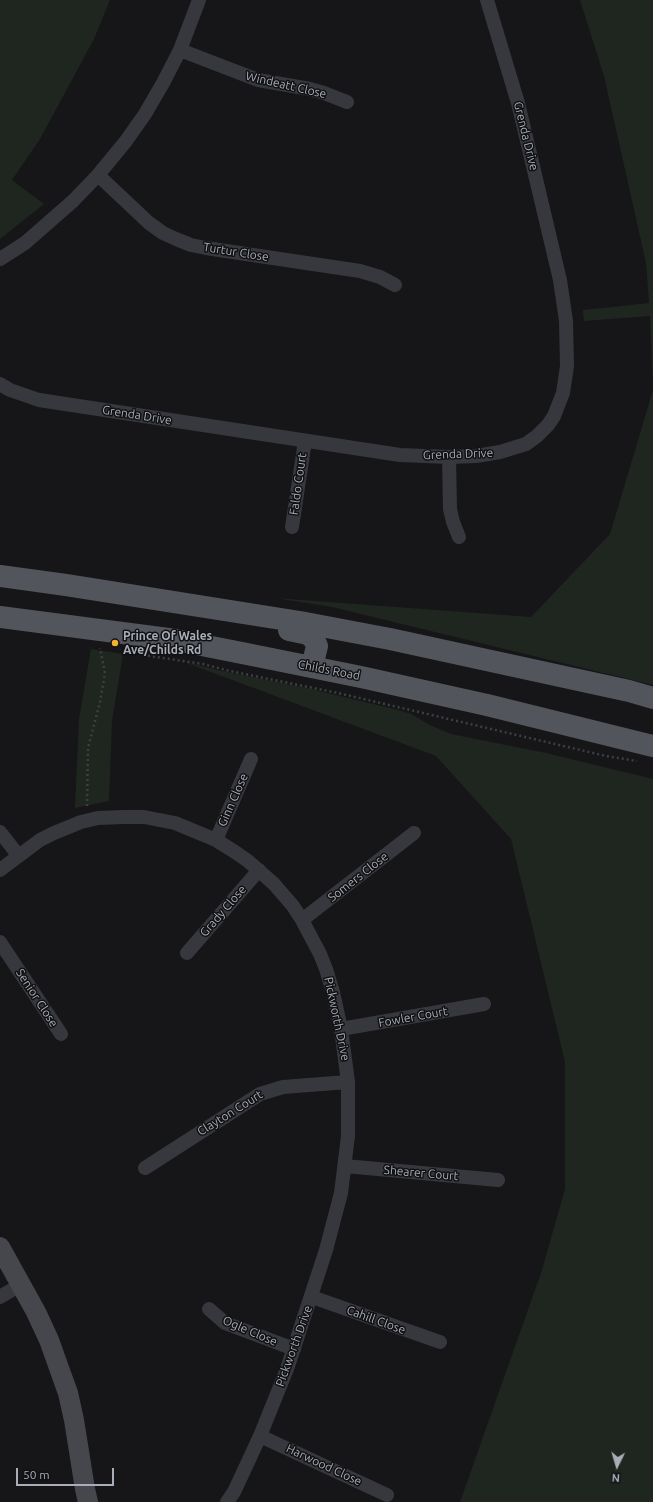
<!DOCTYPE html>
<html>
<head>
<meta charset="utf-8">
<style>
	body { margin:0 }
	#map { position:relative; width:653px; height:1502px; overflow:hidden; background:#161618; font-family:Ubuntu,sans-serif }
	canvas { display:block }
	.north { position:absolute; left:597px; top:1446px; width:40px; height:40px; -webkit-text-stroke:3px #111113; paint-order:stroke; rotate:185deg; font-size:11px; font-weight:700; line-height:16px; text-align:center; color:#a8adb8 }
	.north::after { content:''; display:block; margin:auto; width:14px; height:18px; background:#a8adb8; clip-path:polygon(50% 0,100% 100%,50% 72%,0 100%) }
	.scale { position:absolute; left:16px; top:1468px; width:98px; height:18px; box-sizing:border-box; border:2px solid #a8adb8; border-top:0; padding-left:5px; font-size:12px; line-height:14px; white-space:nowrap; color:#a8adb8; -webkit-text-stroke:3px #111113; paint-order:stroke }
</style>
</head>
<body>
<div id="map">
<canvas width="653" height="1502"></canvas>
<div class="north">N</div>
<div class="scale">50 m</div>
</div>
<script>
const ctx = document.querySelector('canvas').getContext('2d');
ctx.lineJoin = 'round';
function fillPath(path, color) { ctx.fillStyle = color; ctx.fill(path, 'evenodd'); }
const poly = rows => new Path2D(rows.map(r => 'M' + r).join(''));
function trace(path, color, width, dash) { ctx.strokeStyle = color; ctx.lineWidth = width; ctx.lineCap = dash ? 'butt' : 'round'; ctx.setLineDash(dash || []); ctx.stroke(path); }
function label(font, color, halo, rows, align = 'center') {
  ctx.font = font + ' Ubuntu,sans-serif'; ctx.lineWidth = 3; ctx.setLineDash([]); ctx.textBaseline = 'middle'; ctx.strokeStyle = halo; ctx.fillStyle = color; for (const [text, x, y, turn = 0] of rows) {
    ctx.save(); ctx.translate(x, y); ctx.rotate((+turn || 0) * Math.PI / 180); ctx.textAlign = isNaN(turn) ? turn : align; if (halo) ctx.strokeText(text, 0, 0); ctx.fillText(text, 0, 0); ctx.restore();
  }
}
fillPath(poly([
	[0,0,110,0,94,39,40,139,12,180,44,204,0,239],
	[580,0,653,0,653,383,650,316,584,321,583,310,649,303,646,263,604,76],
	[653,390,653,685,332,607,275,598,531,617,610,534],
	[91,649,123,654,112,721,109,801,75,808,79,719],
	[184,662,227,672,307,688,398,710,411,714,430,725,451,734,546,753,653,779,653,1502,460,1502,542,1270,565,1189,565,1062,511,839,436,756]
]), '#1e261f');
trace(poly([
	[143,655,203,664,230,671,338,693,606,756,637,761],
	[87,806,88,748,100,702,105,673,100,648]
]), '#3d3f44', 2.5, [2, 3]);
trace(poly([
	[180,50,258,80,310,89,324,93,347,102],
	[98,175,149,223,163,233,176,239,191,245,206,248,360,271,380,277,395,285],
	[0,259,25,243,73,201,98,175,126,141,145,114,163,83,180,50,199,0],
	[0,384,10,390,39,400,400,455,449,457,476,456,500,452,526,444,537,436,548,425,554,416,563,393,567,366,566,321,560,280,518,103,487,0],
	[449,457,450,509,453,522,459,537],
	[292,527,305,441],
	[0,832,18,855],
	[216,840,251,759],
	[0,870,40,840,54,833,81,822,98,818,124,817,144,817,175,823,216,840,235,852,248,861,274,884,293,906,302,920,320,954,326,969,333,992,341,1029,348,1082,348,1136,341,1193,326,1250,287,1369,260,1436,234,1492,227,1502],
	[302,920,414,833],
	[0,942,61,1034],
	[187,953,259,870],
	[341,1029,484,1004],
	[345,1166,498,1180],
	[145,1168,260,1094,283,1087,348,1082],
	[0,1297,22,1284],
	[312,1297,440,1342],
	[209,1309,225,1323,294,1349],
	[260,1436,387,1495]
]), '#37383d', 14);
trace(poly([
	[0,1247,36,1312,49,1340,59,1368,68,1393,74,1420,85,1489,88,1502]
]), '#45474d', 20);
trace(poly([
	[0,576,66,585,300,622,390,639,629,691,653,698],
	[0,617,176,640,242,653,361,677,487,705,653,746],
	[289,630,308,634,314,639,317,646,312,667]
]), '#53555c', 22);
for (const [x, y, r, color] of [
	[115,643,4,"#f2b134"]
]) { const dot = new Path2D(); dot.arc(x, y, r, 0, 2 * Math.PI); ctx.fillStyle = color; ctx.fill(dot); trace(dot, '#111113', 1.5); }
label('12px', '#a8adb8', '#111113', [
	["Windeatt Close",286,85,13],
	["Grenda Drive",526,136,76],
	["Turtur Close",236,252,9],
	["Grenda Drive",137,415,9],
	["Grenda Drive",458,454,-2],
	["Faldo Court",298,484,-82],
	["Childs Road",329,670,11],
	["Ginn Close",233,800,-66],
	["Somers Close",358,877,-38],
	["Grady Close",223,911,-49],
	["Senior Close",37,998,57],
	["Fowler Court",413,1017,-10],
	["Pickworth Drive",337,1019,78],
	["Clayton Court",230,1113,-32],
	["Shearer Court",421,1173,5],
	["Cahill Close",376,1320,20],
	["Ogle Close",250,1331,23],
	["Pickworth Drive",294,1346,-70],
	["Harwood Close",324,1465,25]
]);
label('bold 12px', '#a8adb8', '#111113', [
	["Prince Of Wales",123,636],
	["Ave/Childs Rd",123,650]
], 'left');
</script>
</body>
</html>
